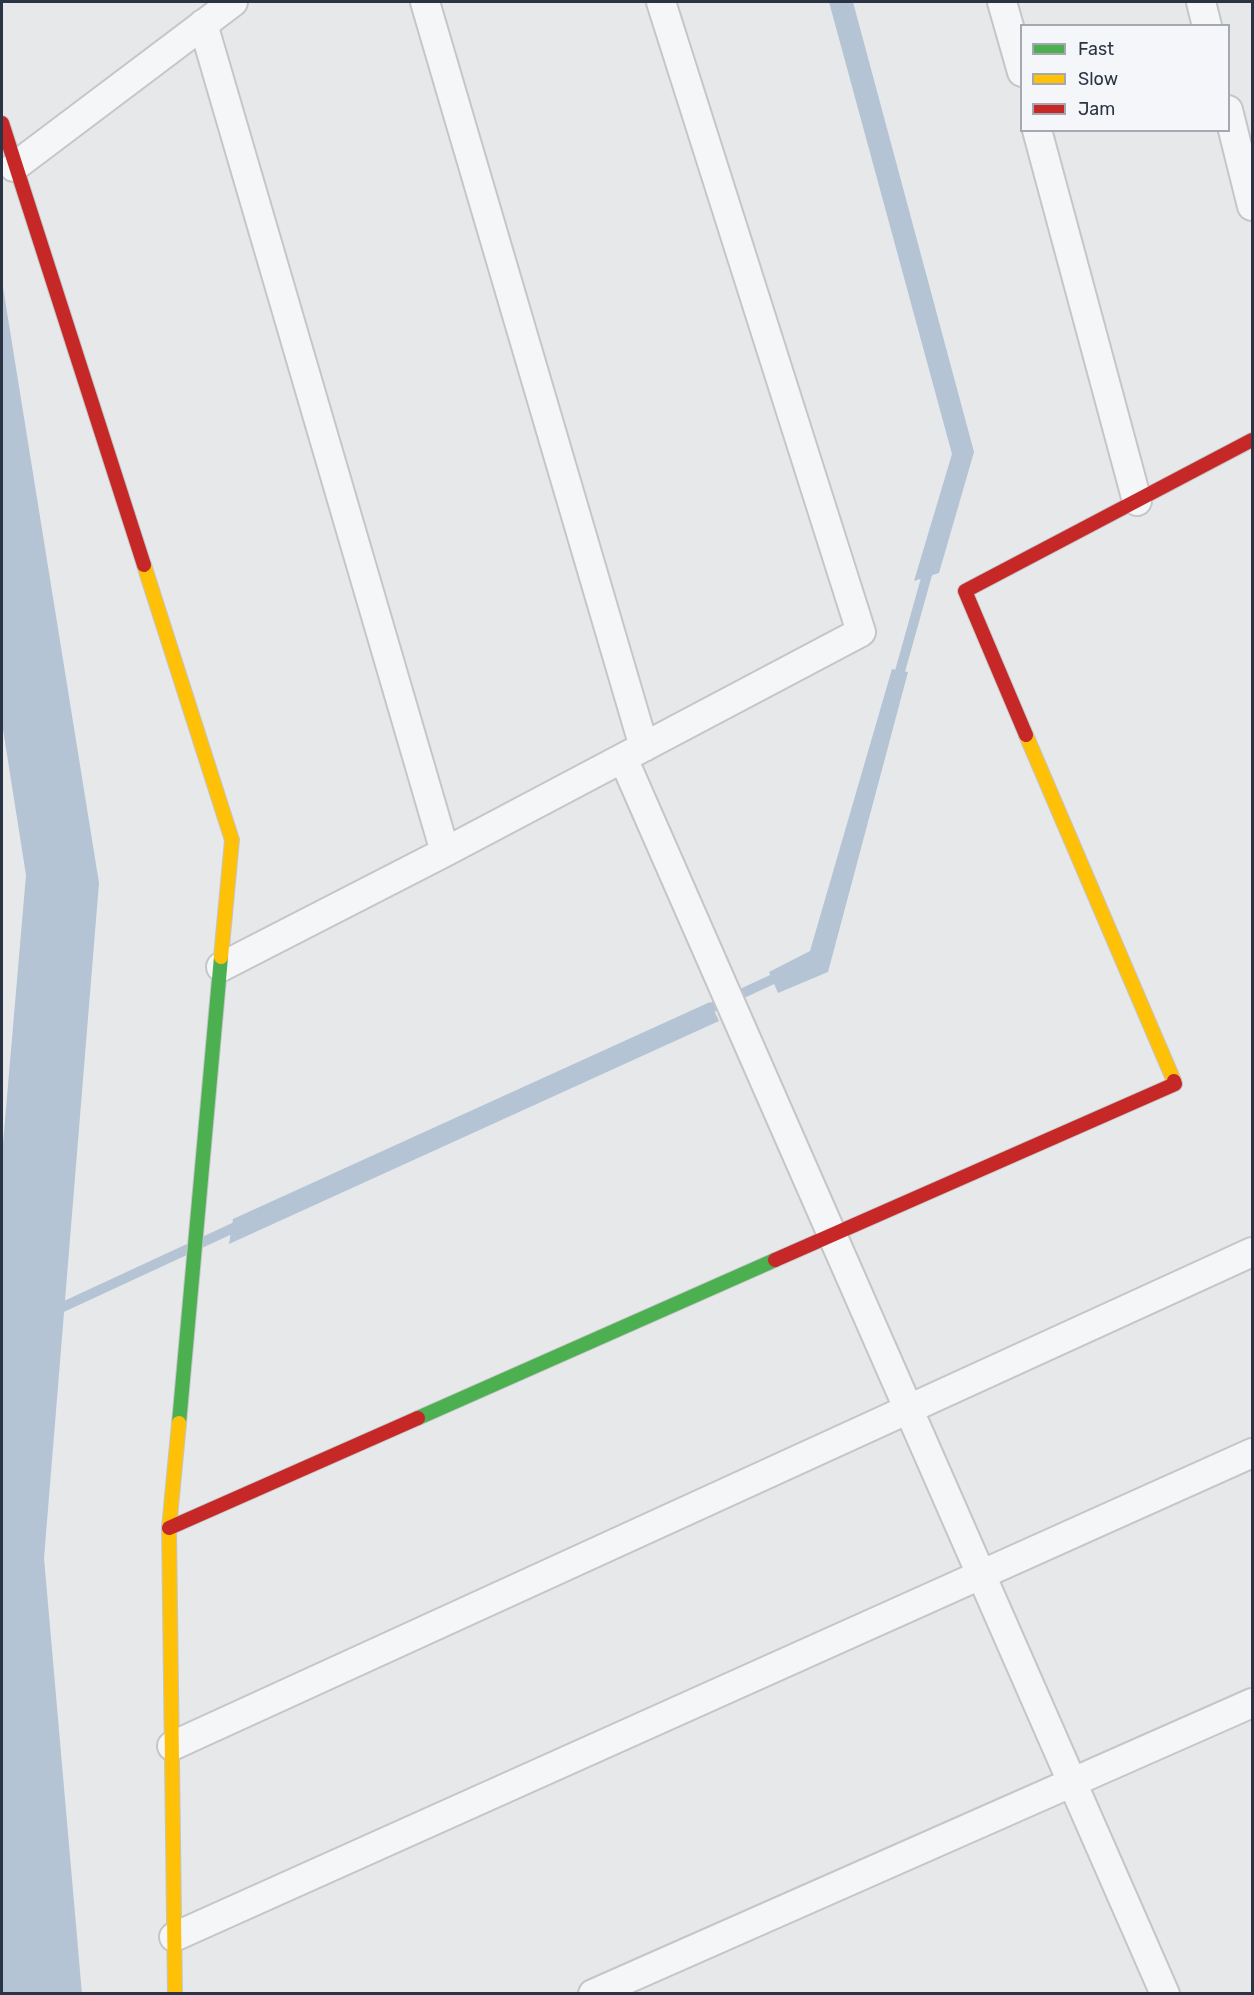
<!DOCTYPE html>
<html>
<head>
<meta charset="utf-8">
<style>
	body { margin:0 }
	#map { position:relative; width:1254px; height:1995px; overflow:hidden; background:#e6e8ea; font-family:Rubik,sans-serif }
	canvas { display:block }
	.frame { position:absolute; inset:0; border:3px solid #2b3445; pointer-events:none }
	.legend { position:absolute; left:1020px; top:24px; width:210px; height:108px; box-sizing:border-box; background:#f4f6f9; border:2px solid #a4a8b1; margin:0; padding:8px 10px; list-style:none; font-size:18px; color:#2b3445 }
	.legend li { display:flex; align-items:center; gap:12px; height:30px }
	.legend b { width:30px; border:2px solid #a4a8b1 }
</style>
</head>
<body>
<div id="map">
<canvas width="1254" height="1995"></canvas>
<div class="frame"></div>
<ul class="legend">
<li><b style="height:8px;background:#4caf50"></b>Fast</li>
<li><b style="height:8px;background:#ffc107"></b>Slow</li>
<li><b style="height:8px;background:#c62828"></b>Jam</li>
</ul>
</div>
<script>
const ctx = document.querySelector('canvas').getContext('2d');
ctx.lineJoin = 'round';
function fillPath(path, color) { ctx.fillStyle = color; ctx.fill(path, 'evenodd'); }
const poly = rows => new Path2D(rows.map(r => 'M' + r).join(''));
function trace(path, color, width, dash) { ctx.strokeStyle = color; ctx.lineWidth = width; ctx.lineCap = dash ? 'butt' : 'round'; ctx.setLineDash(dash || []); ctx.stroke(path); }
fillPath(poly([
	[829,2,853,2,974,452,939,573,914,581,952,454],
	[2,281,99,883,44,1558,82,1994,2,1993,2,1155,26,875,2,723],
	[892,669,908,672,828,972,778,993,769,972,810,951],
	[710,1002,719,1021,229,1244,233,1219]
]), '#b4c4d5');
trace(poly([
	[897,682,930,564],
	[700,1013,784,974],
	[52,1312,244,1223]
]), '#b4c4d5', 10);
const street = poly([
	[425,2,644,747],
	[1002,2,1022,72],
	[1201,2,1207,26],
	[203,24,445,852],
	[1228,110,1252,206],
	[1037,130,1137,501],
	[14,167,233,2],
	[623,758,1165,1994],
	[221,967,445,852,861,632,661,2],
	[172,1746,1252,1252],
	[174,1937,1252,1453],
	[593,1994,1252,1703]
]);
const fast = poly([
	[418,1418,775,1260],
	[179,1423,221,957]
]);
const slow = poly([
	[144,565,232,840,221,957],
	[1026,735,1174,1081],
	[175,1994,169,1528,179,1423]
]);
const jam = poly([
	[2,123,144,565],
	[1026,735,965,591,1252,440],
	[775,1260,1175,1084,1174,1081],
	[169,1528,418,1418]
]);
trace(street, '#c4c6c8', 32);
trace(fast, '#c4c6c8', 16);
trace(slow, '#c4c6c8', 16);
trace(jam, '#c4c6c8', 16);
trace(street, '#f5f6f7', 28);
trace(fast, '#4caf50', 14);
trace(slow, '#ffc107', 14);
trace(jam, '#c62828', 14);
</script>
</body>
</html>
